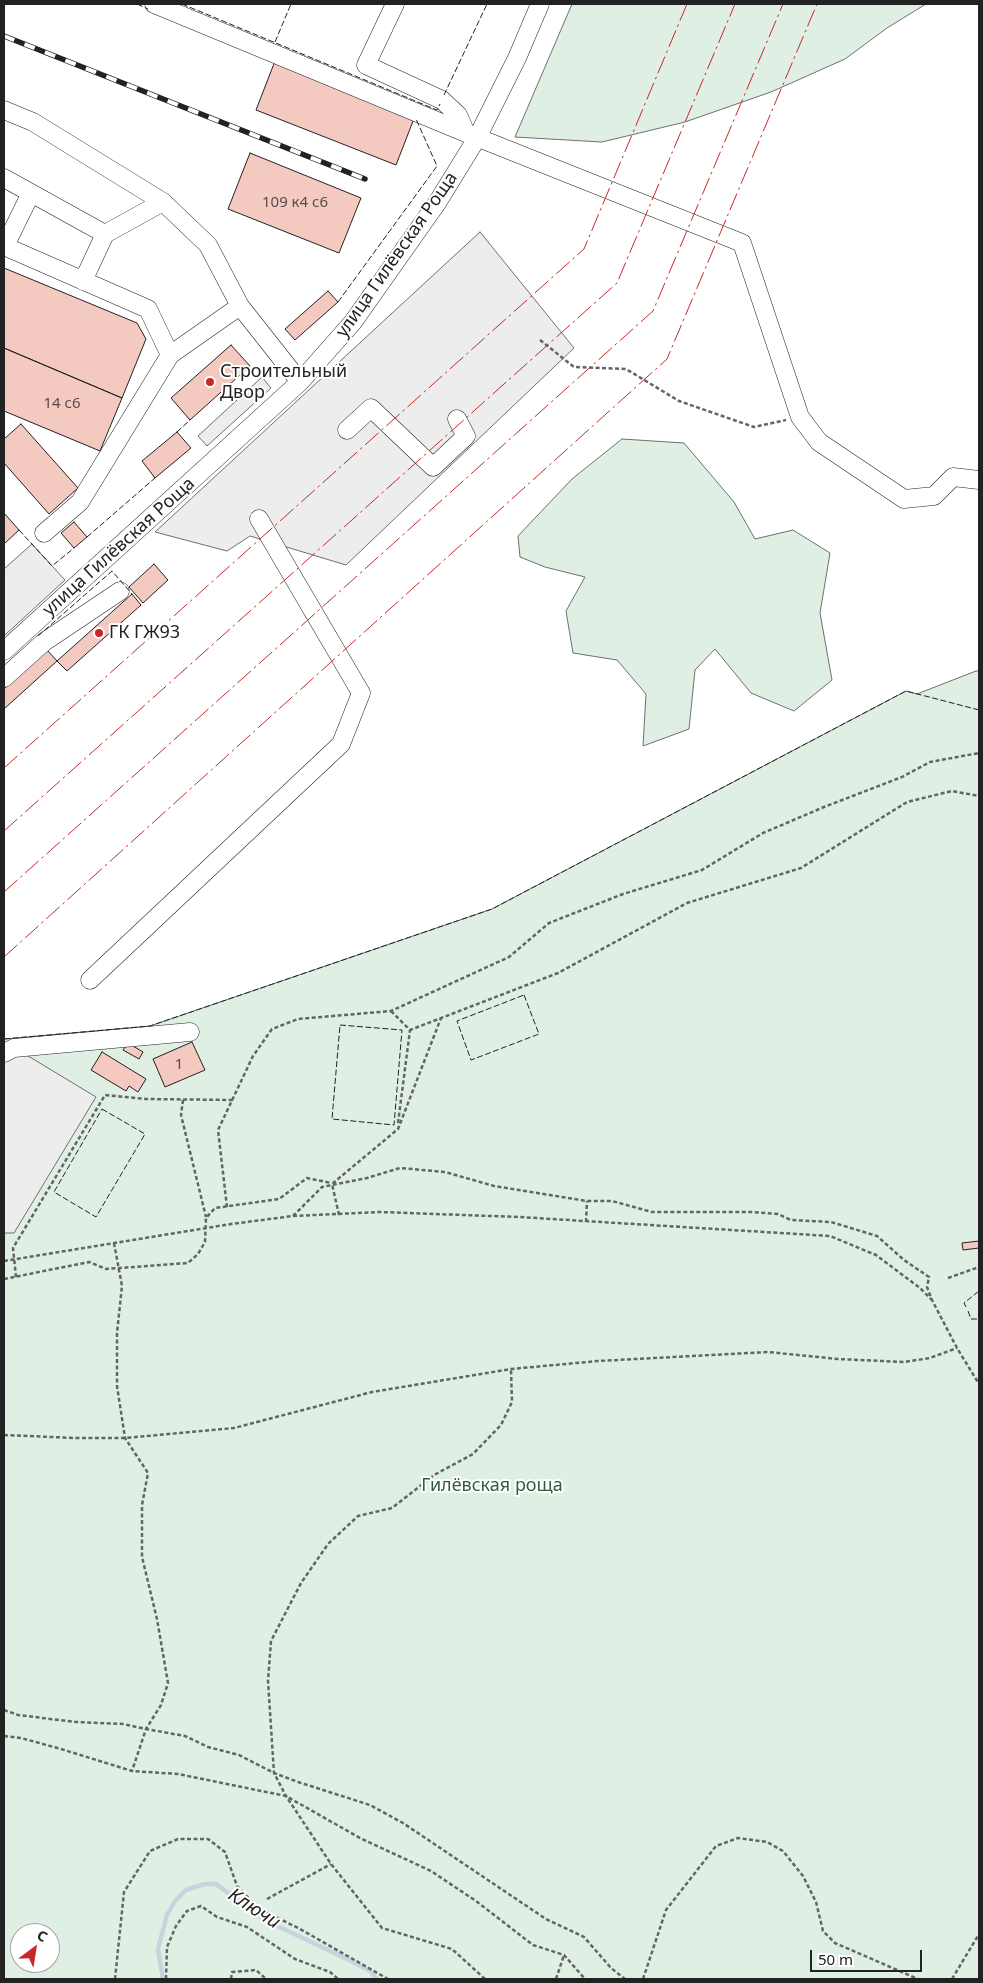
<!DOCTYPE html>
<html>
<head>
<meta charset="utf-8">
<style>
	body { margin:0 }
	#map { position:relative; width:983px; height:1983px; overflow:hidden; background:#fff; font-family:"Noto Sans",sans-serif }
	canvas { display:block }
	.frame { position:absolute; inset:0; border:5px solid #222; pointer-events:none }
	.north { position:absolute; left:10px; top:1923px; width:50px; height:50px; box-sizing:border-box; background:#fff; border:1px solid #a7a7a7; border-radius:50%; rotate:31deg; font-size:14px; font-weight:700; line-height:20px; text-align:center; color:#222 }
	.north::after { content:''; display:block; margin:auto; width:18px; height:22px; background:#c62828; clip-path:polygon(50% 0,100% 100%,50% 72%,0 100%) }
	.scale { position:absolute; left:810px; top:1950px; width:112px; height:22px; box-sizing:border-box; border:2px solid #222; border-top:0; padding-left:6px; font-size:15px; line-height:18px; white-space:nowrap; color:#222; -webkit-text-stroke:4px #fff; paint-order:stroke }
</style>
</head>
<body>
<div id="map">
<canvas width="983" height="1983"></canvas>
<div class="frame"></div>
<div class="north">С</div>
<div class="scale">50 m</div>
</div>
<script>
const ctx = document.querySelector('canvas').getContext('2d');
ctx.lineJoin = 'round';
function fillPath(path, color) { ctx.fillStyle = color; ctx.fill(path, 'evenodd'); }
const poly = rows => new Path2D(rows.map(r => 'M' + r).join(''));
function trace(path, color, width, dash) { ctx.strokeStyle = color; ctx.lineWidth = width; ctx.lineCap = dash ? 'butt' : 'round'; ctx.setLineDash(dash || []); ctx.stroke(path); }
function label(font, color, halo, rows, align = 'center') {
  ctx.font = font + ' "Noto Sans",sans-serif'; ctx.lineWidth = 4; ctx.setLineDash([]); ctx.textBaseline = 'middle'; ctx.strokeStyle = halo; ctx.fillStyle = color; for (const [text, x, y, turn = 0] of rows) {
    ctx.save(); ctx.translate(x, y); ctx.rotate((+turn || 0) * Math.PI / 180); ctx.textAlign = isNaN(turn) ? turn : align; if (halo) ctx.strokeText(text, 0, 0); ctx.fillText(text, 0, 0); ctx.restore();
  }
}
const green = poly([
	[572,4,926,4,887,28,845,59,771,92,685,122,602,142,515,137,572,4],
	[622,439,684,443,734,502,755,539,793,530,830,553,820,613,832,680,794,711,751,693,715,649,695,670,689,729,643,746,646,694,617,660,573,653,566,611,585,577,545,567,520,557,518,536,572,479,622,439],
	[976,671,979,671,979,1979,4,1979,4,1039,150,1026,492,909,906,691,917,694,976,671],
	[20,1933,50,1933,50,1963,20,1963,20,1933]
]);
fillPath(green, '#e0efe3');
trace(green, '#6f6f6f', 1);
const parking = poly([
	[480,232,574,348,346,565,250,536,227,551,155,532,480,232],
	[262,377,271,388,207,446,198,436,262,377],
	[32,544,65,580,4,636,4,569,32,544],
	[10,1045,96,1097,14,1233,4,1233,4,1048,10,1045]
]);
fillPath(parking, '#ededed');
trace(parking, '#6f6f6f', 1);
trace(poly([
	[163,1979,158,1949,167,1915,175,1901,186,1890,205,1884,216,1884,265,1920,351,1961,370,1971,377,1979]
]), '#c7d3dd', 4.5);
const building = poly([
	[275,61,415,116,396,165,256,110,275,61],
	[250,153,361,198,339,253,228,209,250,153],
	[4,268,137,323,146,339,122,398,4,348,4,268],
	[328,291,338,302,295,340,285,329,328,291],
	[231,345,250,366,190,420,171,398,231,345],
	[4,348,122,398,100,451,4,411,4,348],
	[21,424,78,488,49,514,4,463,4,439,21,424],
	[177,432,191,448,155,478,142,461,177,432],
	[4,513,19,530,4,544,4,513],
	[74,522,87,537,74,548,61,533,74,522],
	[154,564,168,580,143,603,129,587,154,564],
	[132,594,141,605,67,671,57,661,132,594],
	[47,650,57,661,4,709,4,689,47,650],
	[192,1042,205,1070,165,1087,153,1059,192,1042],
	[128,1043,143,1052,139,1059,123,1050,128,1043],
	[102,1052,146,1079,138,1092,129,1086,126,1091,91,1070,102,1052],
	[979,1241,979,1248,963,1250,962,1243,979,1241]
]);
fillPath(building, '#f3c9c0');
trace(building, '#222', 1);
const minor = poly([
	[154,4,466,133,742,243,800,417,819,442,904,499,934,496,953,477,979,480],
	[395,4,366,65,442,100,458,115,466,133],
	[4,110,33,122,163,202,208,245,240,306,300,382],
	[4,178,105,234],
	[4,246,148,309,170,355],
	[5,246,31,193],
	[83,281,105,234,163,202],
	[347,430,371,408,433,467,466,436,457,419],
	[44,533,80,502,170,355,240,306],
	[4,651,300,382,353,322,437,203,477,138,517,58,540,4],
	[4,678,44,642,120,591],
	[90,980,341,744,361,693,259,519],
	[4,1053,14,1048,190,1032]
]);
trace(minor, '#222', 19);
trace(poly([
	[540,340,574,367,626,369,679,401,754,427,786,420],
	[391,1011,410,1030,558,973,687,903,801,868,907,802,952,791,979,796],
	[183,1100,181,1115,206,1217],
	[398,1123,410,1030],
	[227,1207,218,1130,253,1056,272,1029,298,1019,391,1011,509,957,549,923,623,894,702,870,763,833,824,807,902,777,930,762,979,753],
	[339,1215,332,1184,398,1129,441,1018],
	[293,1216,322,1187,367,1178,400,1168,445,1172,494,1186,587,1201,612,1201,652,1212,752,1212,778,1214,791,1220,831,1222,877,1236,904,1260,929,1277,927,1287,932,1300,957,1348,979,1384],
	[586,1222,587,1201],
	[114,1243,122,1286,117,1333,117,1386,125,1438,148,1473,142,1505,142,1557,157,1619,168,1683,161,1705,146,1729,132,1771],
	[4,1261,231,1224,293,1216,380,1212,519,1217,830,1236,876,1255,920,1288,932,1300],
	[16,1277,13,1248,105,1095,146,1099,233,1100],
	[948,1278,979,1267],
	[4,1279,89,1262,106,1269,188,1263,198,1254,205,1242,206,1218,215,1208,279,1199,307,1178,331,1183],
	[4,1435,75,1438,125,1438,234,1428,372,1392,511,1369,598,1361,768,1352,838,1359,904,1362,930,1358,957,1348],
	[4,1710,18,1715,76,1722,123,1724,146,1729,185,1736,208,1747,239,1755,274,1773,298,1782,370,1805,403,1823,546,1919,584,1937,611,1968,625,1979],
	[4,1736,21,1738,61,1749,132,1771,178,1774,286,1796,360,1838,431,1871,476,1901,533,1945,564,1955,585,1979],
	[267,1899,331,1864],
	[115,1979,124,1892,150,1851,178,1839,208,1839,225,1852,237,1886,258,1908,300,1929,388,1979],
	[166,1979,167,1947,176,1926,187,1911,201,1906,217,1917,247,1927,295,1959,330,1972,338,1979],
	[231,1979,232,1972,256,1970,266,1979],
	[485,1979,452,1949,382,1928,331,1864,286,1796,274,1773,268,1681,271,1641,301,1583,328,1544,358,1516,392,1508,434,1475,473,1454,501,1425,512,1402,511,1370],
	[556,1979,564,1955],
	[643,1979,666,1910,716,1846,738,1838,767,1842,783,1851,803,1876,816,1902,823,1931,835,1943,918,1979],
	[952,1979,979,1934]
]), '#646464', 2.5, [4, 2.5]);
trace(minor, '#fff', 18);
const rail = poly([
	[4,36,365,179]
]);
trace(rail, '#222', 5.5);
trace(rail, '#fff', 4, [11]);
trace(poly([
	[137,4,148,9],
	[182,4,437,110,440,104],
	[275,42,291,4],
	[444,95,487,4],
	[338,302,437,166,416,119],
	[177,432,190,420],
	[19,530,52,566,74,548],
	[87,537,155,478],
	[38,636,112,571,132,594],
	[524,995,539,1034,471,1060,457,1021,524,995],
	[340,1025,402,1030,394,1125,332,1119,340,1025],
	[4,1039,150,1026,492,909,906,691,979,710],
	[102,1109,145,1134,96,1217,54,1192,102,1109],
	[4,1238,5,1239],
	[979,1277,979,1280],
	[966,1307,964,1303,979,1291],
	[968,1311,971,1319,979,1319]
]), '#222', 1, [6, 2.5]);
trace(poly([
	[4,768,584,249,687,4],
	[4,831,617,283,735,4],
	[4,892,653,311,783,4],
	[4,957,667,359,817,4]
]), '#c62828', 1, [18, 4, 2.5, 4]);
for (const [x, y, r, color] of [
	[210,382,5,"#c62828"],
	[99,633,5,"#c62828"]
]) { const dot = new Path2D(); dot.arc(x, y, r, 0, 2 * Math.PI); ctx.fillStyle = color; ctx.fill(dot); trace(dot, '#fff', 2); }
label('15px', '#564c4a', null, [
	["109 к4 с6",295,203],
	["14 с6",62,404],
	["1",179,1065]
]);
label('18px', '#222', '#fff', [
	["улица Гилёвская Роща",397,255,-55],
	["улица Гилёвская Роща",119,547,-42]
]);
label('18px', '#222', '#fff', [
	["Строительный",220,372],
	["Двор",220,393],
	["ГК ГЖ93",109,633]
], 'left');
label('18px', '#2f5e38', '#fff', [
	["Гилёвская роща",492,1486]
]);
label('italic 19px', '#222', '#fff', [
	["Ключи",254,1909,33]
]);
</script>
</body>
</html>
